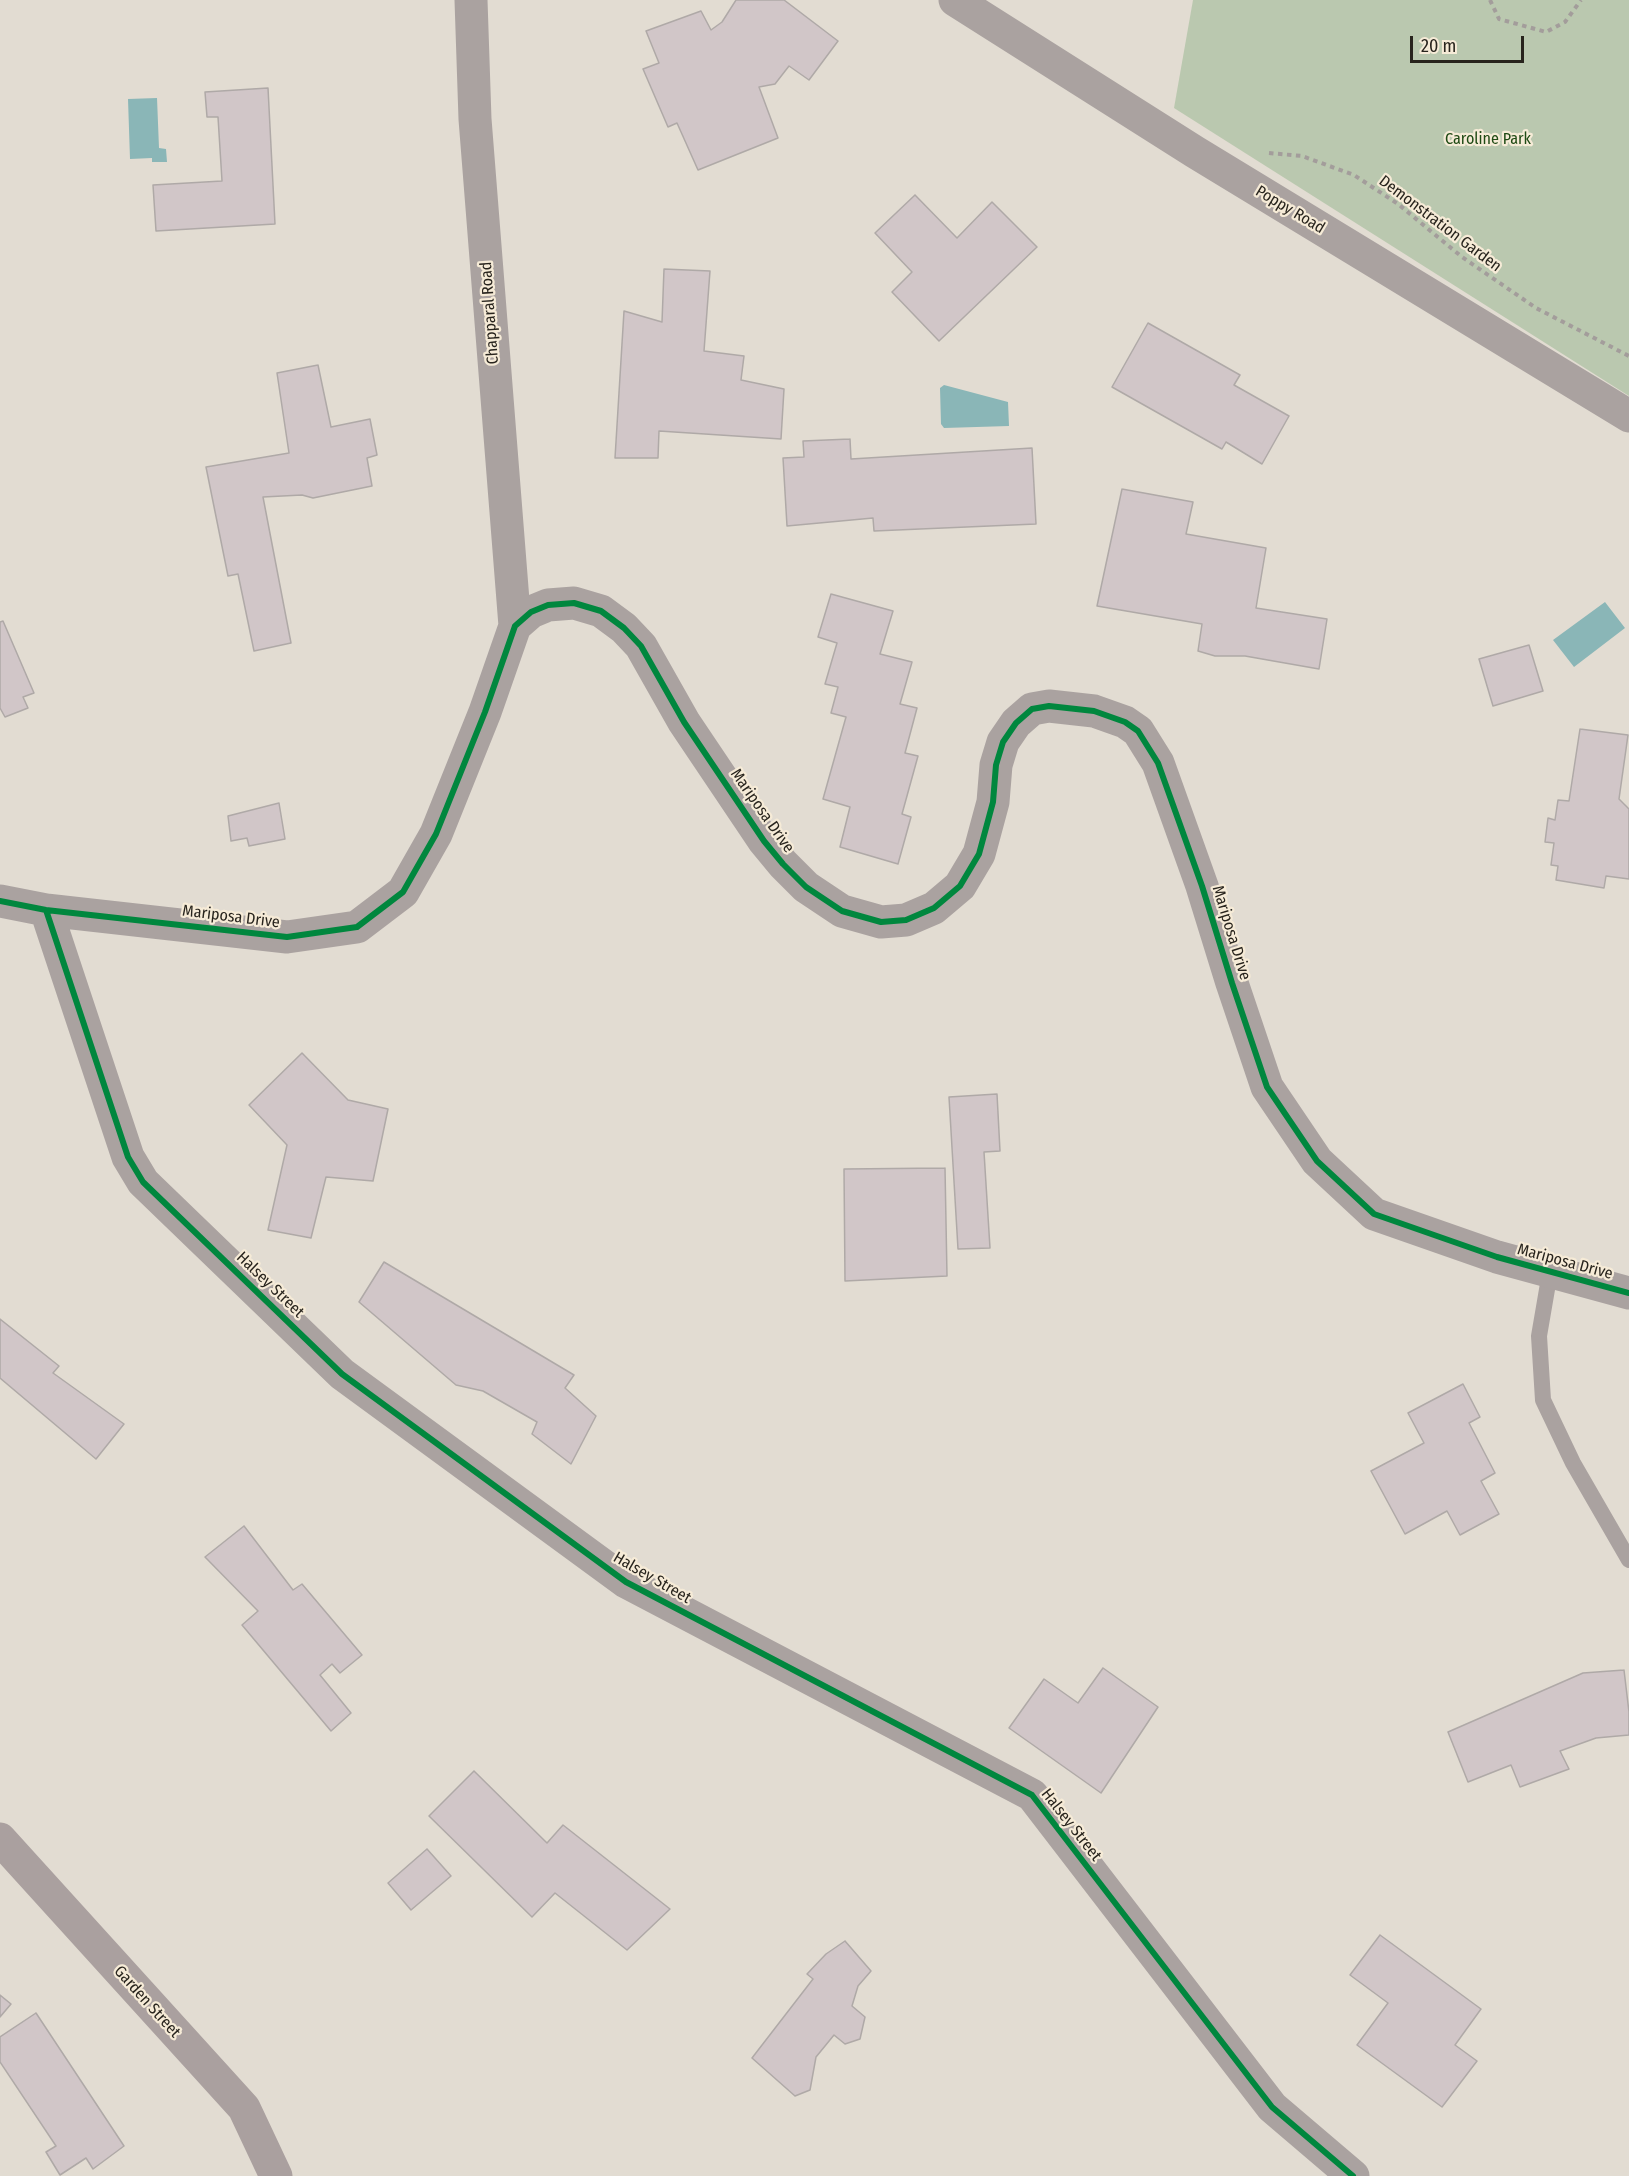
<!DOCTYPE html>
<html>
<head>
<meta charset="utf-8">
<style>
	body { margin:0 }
	#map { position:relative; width:1629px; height:2176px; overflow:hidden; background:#e2dcd2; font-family:"Fira Sans Condensed",sans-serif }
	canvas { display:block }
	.scale { position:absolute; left:1410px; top:36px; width:114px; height:27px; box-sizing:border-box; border:3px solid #28241d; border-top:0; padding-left:8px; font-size:18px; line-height:21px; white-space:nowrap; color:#28241d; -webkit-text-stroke:4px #f6ebd7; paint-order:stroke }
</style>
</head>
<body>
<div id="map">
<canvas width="1629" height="2176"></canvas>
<div class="scale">20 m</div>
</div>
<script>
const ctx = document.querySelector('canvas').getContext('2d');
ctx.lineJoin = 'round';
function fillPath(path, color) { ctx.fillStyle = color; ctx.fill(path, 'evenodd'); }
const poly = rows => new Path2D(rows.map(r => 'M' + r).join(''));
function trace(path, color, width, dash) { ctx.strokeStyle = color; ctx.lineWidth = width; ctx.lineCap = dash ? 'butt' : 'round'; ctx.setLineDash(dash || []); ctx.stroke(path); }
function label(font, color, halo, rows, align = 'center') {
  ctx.font = font + ' "Fira Sans Condensed",sans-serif'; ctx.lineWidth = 4.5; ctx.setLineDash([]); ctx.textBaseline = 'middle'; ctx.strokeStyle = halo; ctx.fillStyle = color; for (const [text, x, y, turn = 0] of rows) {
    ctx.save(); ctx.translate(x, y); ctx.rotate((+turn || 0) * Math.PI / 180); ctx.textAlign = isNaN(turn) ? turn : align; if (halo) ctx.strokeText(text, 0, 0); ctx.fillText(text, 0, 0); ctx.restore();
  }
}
fillPath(poly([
	[1193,0,1629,0,1629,396,1174,108]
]), '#bac8af');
fillPath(poly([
	[157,98,159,148,166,149,167,162,152,162,152,158,130,159,128,99],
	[944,385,1008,402,1009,426,944,428,941,424,940,388],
	[1605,602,1625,628,1574,667,1553,640]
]), '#8ab6b7');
const building = poly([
	[736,0,784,0,838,41,809,80,789,66,775,84,759,87,778,138,698,170,677,123,668,127,643,69,659,63,646,31,701,11,711,30,722,22,736,0],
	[268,88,275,224,156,231,153,185,222,181,218,117,207,117,205,92,268,88],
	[915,195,957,238,992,202,1037,247,939,341,892,292,912,272,875,233,915,195],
	[664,269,710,271,704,351,744,356,741,380,784,389,781,439,659,431,658,458,615,458,624,311,662,322,664,269],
	[1148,323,1240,375,1234,385,1289,416,1262,464,1226,442,1222,449,1112,387,1148,323],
	[318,365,331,427,370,419,377,455,367,458,372,486,313,498,302,495,263,497,291,643,254,651,238,574,228,576,206,467,289,453,277,373,318,365],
	[850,439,851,459,1032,448,1036,524,874,531,873,518,787,526,783,458,804,457,803,441,850,439],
	[1122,489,1193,502,1186,534,1266,548,1256,608,1327,619,1319,669,1245,656,1215,656,1198,651,1202,624,1097,606,1122,489],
	[831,594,893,611,880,654,912,662,900,704,917,708,905,753,918,756,902,814,911,817,898,864,840,847,850,807,823,799,846,717,831,713,838,687,825,684,837,643,818,637,831,594],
	[3,621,34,693,23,697,28,708,5,717,0,708,0,622,3,621],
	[1529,645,1543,691,1493,706,1479,659,1529,645],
	[1580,729,1628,735,1619,799,1629,809,1629,879,1606,876,1604,888,1556,880,1558,866,1551,865,1554,843,1545,842,1548,818,1555,820,1558,800,1569,801,1580,729],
	[279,803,285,839,249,846,247,838,231,841,228,816,279,803],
	[302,1053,348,1100,388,1109,373,1181,326,1177,311,1238,268,1230,287,1145,249,1105,302,1053],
	[997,1094,1000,1151,984,1152,990,1248,958,1249,949,1097,997,1094],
	[945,1168,947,1276,845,1281,844,1169,945,1168],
	[384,1262,574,1375,565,1388,596,1416,571,1464,532,1434,537,1422,483,1391,456,1385,359,1302,384,1262],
	[0,1319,59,1366,53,1373,124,1424,96,1459,0,1378,0,1319],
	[1463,1384,1480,1417,1469,1423,1495,1473,1481,1481,1499,1514,1460,1535,1447,1511,1405,1534,1371,1471,1424,1443,1408,1413,1463,1384],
	[244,1526,293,1590,302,1584,362,1655,340,1673,332,1664,320,1675,351,1713,331,1731,242,1625,258,1611,205,1557,244,1526],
	[1103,1668,1158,1707,1101,1793,1009,1728,1044,1679,1078,1703,1103,1668],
	[1624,1670,1629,1712,1629,1735,1596,1738,1560,1751,1569,1769,1520,1787,1511,1765,1468,1782,1448,1732,1583,1673,1624,1670],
	[474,1771,547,1843,563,1825,670,1909,627,1950,555,1893,532,1917,429,1816,474,1771],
	[427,1849,451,1876,411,1910,388,1883,427,1849],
	[1380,1935,1481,2009,1455,2045,1477,2061,1442,2107,1357,2045,1388,2003,1350,1975,1380,1935],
	[845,1941,871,1971,858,1986,852,2006,865,2017,860,2039,845,2044,834,2035,816,2057,810,2090,795,2096,752,2058,813,1979,807,1974,826,1954,845,1941],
	[0,1995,11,2004,0,2017,0,1995],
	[36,2013,124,2146,93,2169,86,2158,60,2175,46,2152,56,2146,0,2062,0,2037,36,2013]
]);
fillPath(building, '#d1c6c8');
trace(building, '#afa9a7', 1.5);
trace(poly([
	[1490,0,1499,19,1546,32,1565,22,1581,0],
	[1269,153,1302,156,1354,175,1398,204,1462,257,1536,308,1629,356]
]), '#a39d9b', 4, [4.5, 4.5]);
trace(poly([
	[1550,1272,1539,1336,1543,1400,1573,1463,1629,1560]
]), '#aaa2a0', 16);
trace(poly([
	[471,0,475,119,515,626],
	[955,0,1195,152,1629,416],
	[0,901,46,910,287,937,357,927,403,892,436,834,485,712,515,626,531,612,548,605,574,603,601,611,624,628,641,646,684,722,764,841,783,864,806,887,842,911,881,922,906,920,934,908,960,886,979,854,993,802,996,765,1003,742,1016,723,1032,709,1049,706,1094,711,1125,722,1138,731,1158,763,1202,886,1232,983,1267,1087,1317,1161,1374,1214,1497,1257,1629,1293],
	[46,910,128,1157,143,1182,342,1374,626,1582,1032,1795,1272,2107,1353,2176]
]), '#aaa2a0', 33);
trace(poly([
	[0,1839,244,2108,276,2176]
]), '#aaa09f', 33);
trace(poly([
	[0,901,46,910,287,937,357,927,403,892,436,834,485,712,515,626,531,612,548,605,574,603,601,611,624,628,641,646,684,722,764,841,783,864,806,887,842,911,881,922,906,920,934,908,960,886,979,854,993,802,996,765,1003,742,1016,723,1032,709,1049,706,1094,711,1125,722,1138,731,1158,763,1202,886,1232,983,1267,1087,1317,1161,1374,1214,1497,1257,1629,1293],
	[46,910,128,1157,143,1182,342,1374,626,1582,1032,1795,1272,2107,1353,2176]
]), '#00873e', 6);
label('16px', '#1f4a14', '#f6ebd7', [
	["Caroline Park",1488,140]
]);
label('16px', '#28241d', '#f6ebd7', [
	["Poppy Road",1290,210,31],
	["Demonstration Garden",1440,224,37],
	["Chapparal Road",490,313,-94],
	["Mariposa Drive",762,811,55],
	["Mariposa Drive",231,917,7],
	["Mariposa Drive",1231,933,73],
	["Mariposa Drive",1565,1262,15],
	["Halsey Street",270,1285,44],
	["Halsey Street",652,1578,30],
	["Halsey Street",1071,1825,52],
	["Garden Street",147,2002,48]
]);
</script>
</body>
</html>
